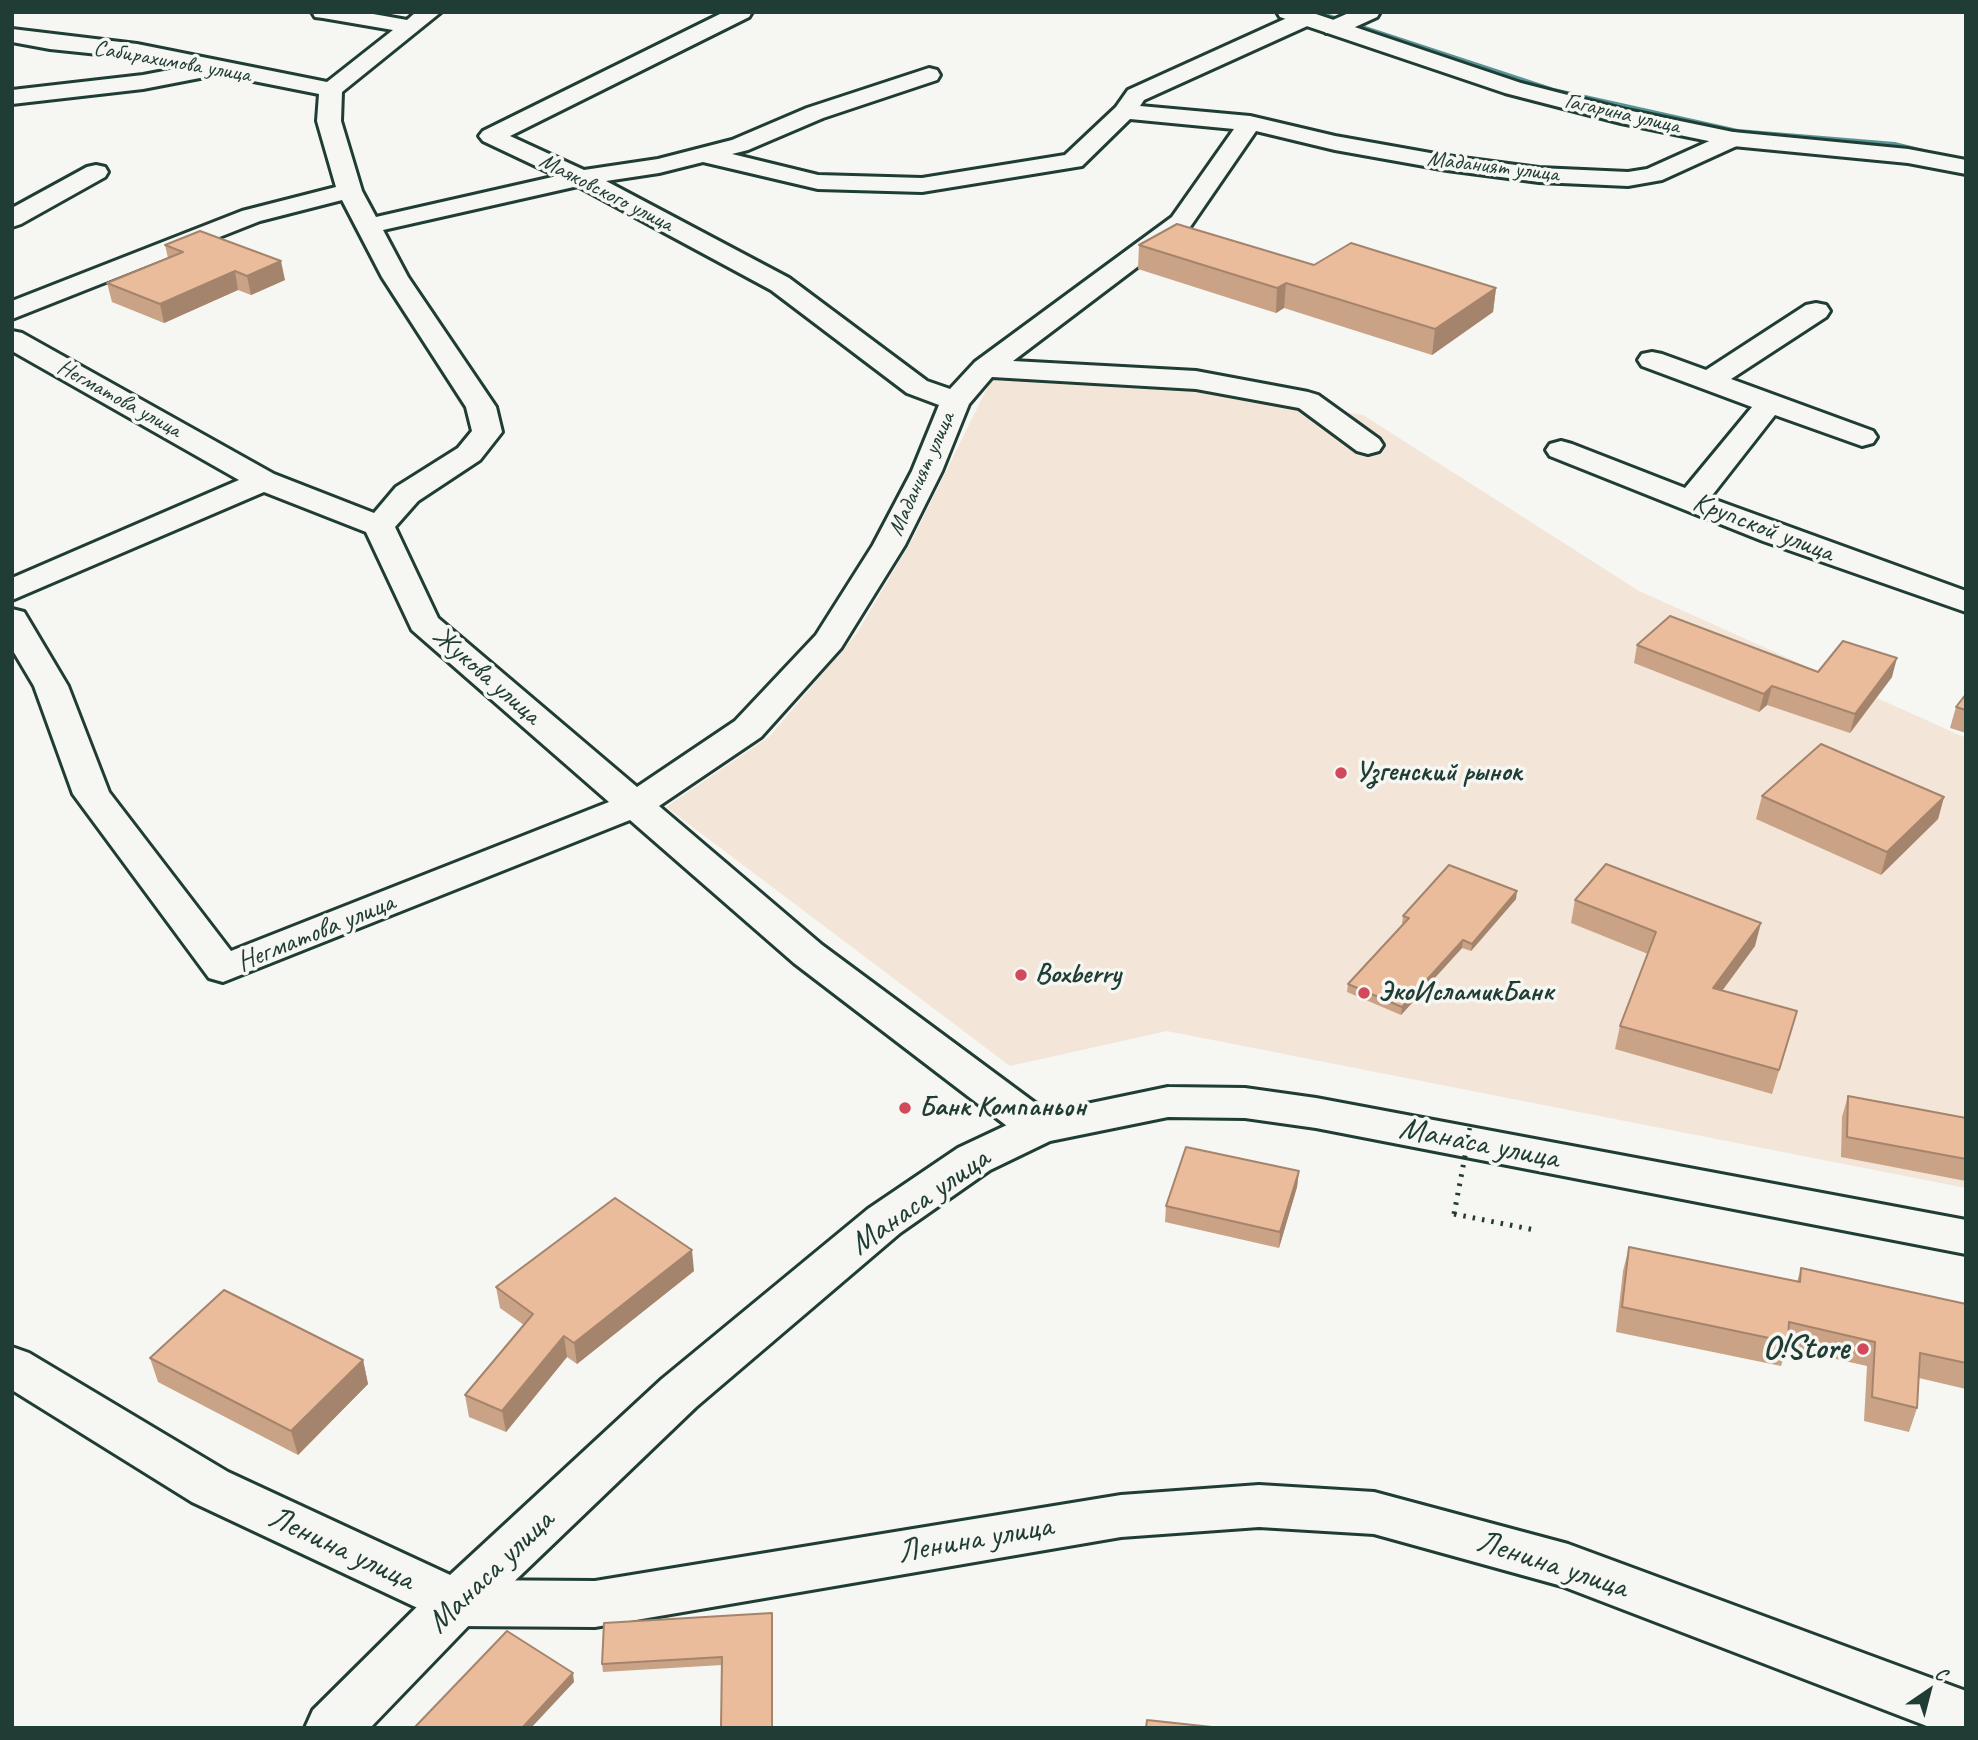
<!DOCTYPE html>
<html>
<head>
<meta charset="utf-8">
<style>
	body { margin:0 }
	#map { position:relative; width:1978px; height:1740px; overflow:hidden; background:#f6f6f2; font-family:Caveat,sans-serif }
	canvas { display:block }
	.frame { position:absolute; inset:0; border:14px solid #1f3d34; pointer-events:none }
	.north { position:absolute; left:1894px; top:1656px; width:70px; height:70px; -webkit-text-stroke:5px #f6f6f2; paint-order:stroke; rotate:35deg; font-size:19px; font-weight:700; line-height:28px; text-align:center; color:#1f3d34 }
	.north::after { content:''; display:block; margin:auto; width:24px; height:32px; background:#1f3d34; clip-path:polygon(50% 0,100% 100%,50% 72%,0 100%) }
</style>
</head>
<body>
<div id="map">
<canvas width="1978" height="1740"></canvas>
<div class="frame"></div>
<div class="north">С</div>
</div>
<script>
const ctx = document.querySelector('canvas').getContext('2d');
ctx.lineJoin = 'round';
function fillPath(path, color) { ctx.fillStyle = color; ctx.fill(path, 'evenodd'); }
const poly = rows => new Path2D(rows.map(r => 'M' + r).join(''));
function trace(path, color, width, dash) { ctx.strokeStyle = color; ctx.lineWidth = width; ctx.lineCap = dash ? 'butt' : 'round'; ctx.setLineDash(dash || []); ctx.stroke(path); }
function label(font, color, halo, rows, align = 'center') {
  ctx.font = font + ' Caveat,sans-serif'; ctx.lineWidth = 7; ctx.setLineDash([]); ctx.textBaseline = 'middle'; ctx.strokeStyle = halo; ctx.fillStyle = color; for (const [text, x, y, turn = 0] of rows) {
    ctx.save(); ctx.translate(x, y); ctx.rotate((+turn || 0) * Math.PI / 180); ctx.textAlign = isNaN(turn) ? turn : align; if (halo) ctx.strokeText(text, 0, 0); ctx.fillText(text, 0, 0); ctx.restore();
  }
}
fillPath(poly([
	[993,376,1187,386,1363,415,1639,591,1966,738,1966,1188,1167,1031,1010,1066,666,807,770,736,857,633,914,536]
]), '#f3e5d8');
fillPath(poly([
	[1313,12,1323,12,1554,88,1738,129,1895,142,1965,159,1966,161,1963,162,1895,146,1738,133,1552,91,1313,12]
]), '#599596');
const street = poly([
	[312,12,362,12,407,20,416,12,441,12,342,92,341,121,362,191,376,217,557,176,483,141,479,136,483,131,724,12,752,12,749,17,510,136,584,170,658,159,732,140,807,108,929,68,937,70,940,75,937,80,823,118,748,150,732,154,818,175,922,178,1065,155,1116,107,1128,90,1298,13,1309,12,1317,18,1314,23,1144,100,1140,106,1250,116,1335,136,1447,156,1539,168,1628,172,1647,169,1725,134,1733,132,1741,134,1745,139,1741,144,1662,180,1628,186,1539,182,1447,170,1335,150,1256,131,1190,227,1013,361,1196,371,1308,392,1318,395,1379,439,1383,445,1379,451,1368,454,1357,451,1299,408,1196,389,992,377,969,404,942,471,905,545,841,648,761,737,659,806,822,945,1054,1117,1061,1128,1054,1139,1039,1143,1024,1139,794,963,630,820,223,982,209,978,73,794,34,686,12,649,12,609,24,612,68,686,109,792,231,951,609,802,412,630,366,532,264,492,12,600,12,578,239,480,12,351,12,331,22,333,274,474,374,513,396,487,458,448,472,431,466,407,382,277,342,200,260,221,12,319,12,301,242,211,336,187,317,121,319,94,208,72,205,77,143,89,12,104,12,90,143,75,185,67,137,58,50,49,12,42,12,29,137,44,327,82,393,30,323,18,315,17,312,12],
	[1130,119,1234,129,1172,217,975,362,950,389,927,381,789,278,606,181,659,173,703,162,818,189,922,192,1082,166,1130,119],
	[578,186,771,290,907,393,939,405,912,471,873,545,816,635,735,721,637,787,438,618,395,527,418,501,480,460,502,432,496,407,408,277,383,230,578,186],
	[1351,12,1380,12,1377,17,1342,33,1326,33,1323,28,1326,23,1351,12],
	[96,165,105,167,108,172,105,177,21,224,12,227,12,208,87,167,96,165],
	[1816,303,1826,305,1830,311,1826,317,1731,379,1873,431,1877,437,1873,443,1862,446,1775,415,1710,498,1966,591,1966,612,1763,541,1550,456,1546,450,1550,444,1561,441,1572,444,1685,488,1752,407,1642,366,1638,360,1642,354,1652,352,1662,354,1706,370,1806,305,1816,303]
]);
const secondary = poly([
	[1277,12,1310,12,1521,83,1622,109,1733,132,1908,149,1966,160,1966,174,1908,163,1733,146,1621,123,1505,93,1280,17,1277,12],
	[12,1347,29,1353,228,1472,461,1580,595,1581,1121,1495,1259,1485,1374,1492,1568,1544,1966,1691,1966,1728,1932,1728,1562,1586,1374,1534,1259,1527,1121,1537,595,1627,456,1626,192,1502,12,1390,12,1347]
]);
const primary = poly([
	[1168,1087,1245,1088,1316,1098,1966,1220,1966,1254,1316,1128,1245,1118,1168,1117,1050,1141,990,1170,900,1233,696,1407,475,1619,370,1728,305,1728,313,1710,437,1587,662,1379,868,1209,958,1148,1024,1117,1168,1087]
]);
trace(street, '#1f3d34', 6);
trace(secondary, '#1f3d34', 6);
trace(primary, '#1f3d34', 6);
trace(poly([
	[1454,1214,1535,1230]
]), '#1f3d34', 5, [2.5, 7]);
fillPath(street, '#f6f6f2');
fillPath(secondary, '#f6f6f2');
fillPath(primary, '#f6f6f2');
trace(poly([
	[1468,1137,1470,1127]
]), '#1f3d34', 4.5, [2, 5]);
trace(poly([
	[1454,1214,1469,1135]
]), '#1f3d34', 5, [2.5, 7]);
fillPath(poly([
	[165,245,285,280,251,295,238,290,164,323,112,302,107,283,168,258],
	[1139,245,1496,288,1493,312,1432,355,1284,308,1276,313,1138,269],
	[1637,645,1818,672,1892,677,1850,733,1767,705,1759,712,1634,663],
	[1966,694,1966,733,1950,728,1956,707],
	[1762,796,1944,797,1938,819,1881,875,1756,819],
	[1516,899,1471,951,1462,948,1401,1015,1347,992,1348,984,1404,924,1402,923,1403,916],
	[1575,900,1755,946,1722,991,1797,1011,1772,1094,1615,1049,1620,1026,1648,954,1571,923],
	[1848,1096,1966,1118,1966,1181,1841,1157,1842,1117],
	[1299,1171,1297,1187,1279,1248,1165,1222,1166,1206],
	[1629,1247,1797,1282,1801,1268,1966,1304,1966,1389,1919,1378,1917,1408,1909,1432,1864,1421,1867,1366,1787,1348,1781,1366,1616,1332,1623,1271],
	[694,1271,577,1364,567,1357,506,1432,469,1417,465,1395,524,1325,500,1308,496,1287],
	[150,1358,363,1360,368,1384,298,1455,158,1382],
	[772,1621,773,1728,721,1728,722,1665,603,1672,602,1664]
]), '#caa285');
fillPath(poly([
	[281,261,285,280,251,295,247,276],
	[235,271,238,290,164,323,160,304],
	[1286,283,1284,308,1276,313,1277,288],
	[1496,288,1493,312,1432,355,1435,329],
	[1897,658,1892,677,1850,733,1855,714],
	[1772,686,1767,705,1759,712,1764,694],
	[1944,797,1938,819,1881,875,1887,852],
	[1517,891,1516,899,1471,951,1472,944],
	[1761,923,1755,946,1707,1011,1713,988],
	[1463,940,1462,948,1401,1015,1402,1007],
	[1299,1171,1297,1187,1279,1248,1280,1232],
	[692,1250,694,1271,577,1364,574,1343],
	[564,1336,567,1357,506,1432,502,1411],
	[363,1360,368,1384,298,1455,291,1431],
	[772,1613,772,1621,773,1728,772,1728],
	[573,1673,574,1682,531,1728,522,1728]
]), '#a4846c');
const building = poly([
	[1177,224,1314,265,1351,243,1496,288,1435,329,1286,283,1277,288,1139,245,1177,224],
	[200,231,281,261,247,276,235,271,160,304,107,283,183,252,165,245,200,231],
	[1670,616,1818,672,1843,641,1897,658,1855,714,1772,686,1764,694,1637,645,1670,616],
	[1966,694,1966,710,1956,707,1966,694],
	[1821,744,1944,797,1887,852,1762,796,1821,744],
	[1606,864,1761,923,1713,988,1797,1011,1779,1070,1620,1026,1656,932,1575,900,1606,864],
	[1449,865,1517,891,1472,944,1463,940,1402,1007,1348,984,1409,918,1403,916,1449,865],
	[1848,1096,1966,1118,1966,1159,1847,1137,1848,1096],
	[1186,1147,1299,1171,1280,1232,1166,1206,1186,1147],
	[615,1198,692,1250,574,1343,564,1336,502,1411,465,1395,533,1314,496,1287,615,1198],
	[1629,1247,1800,1282,1801,1268,1966,1304,1966,1363,1920,1353,1917,1408,1872,1397,1875,1342,1789,1322,1788,1342,1622,1307,1629,1247],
	[224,1290,363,1360,291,1431,150,1358,224,1290],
	[772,1613,772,1728,721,1728,722,1657,602,1664,604,1623,772,1613],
	[507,1631,573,1673,522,1728,414,1728,507,1631],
	[1147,1720,1221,1728,1146,1728,1147,1720]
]);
fillPath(building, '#ebbc9b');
trace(building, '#a4846c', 2);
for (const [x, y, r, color] of [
	[1341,773,7,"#d1495b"],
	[1021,975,7,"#d1495b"],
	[1364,993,7,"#d1495b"],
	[905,1108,7,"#d1495b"],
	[1863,1349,7,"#d1495b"]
]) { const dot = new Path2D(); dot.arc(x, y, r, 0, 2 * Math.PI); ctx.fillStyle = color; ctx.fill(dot); trace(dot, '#f6f6f2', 2.5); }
label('23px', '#1f3d34', '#f6f6f2', [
	["Сабирахимова улица",172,62,10],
	["Гагарина улица",1622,114,13],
	["Маданият улица",1493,167,7],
	["Маяковского улица",606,193,27],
	["Негматова улица",119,399,29],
	["Маданият улица",922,474,-66]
]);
label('28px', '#1f3d34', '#f6f6f2', [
	["Крупской улица",1763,528,21],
	["Жукова улица",486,676,41],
	["Негматова улица",316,933,-22]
]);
label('bold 28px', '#1f3d34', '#f6f6f2', [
	["Узгенский рынок",1355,773],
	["Boxberry",1035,975],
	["ЭкоИсламикБанк",1378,993],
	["Банк Компаньон",919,1108]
], 'left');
label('33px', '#1f3d34', '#f6f6f2', [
	["Манаса улица",1479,1144,11],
	["Манаса улица",920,1202,-35],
	["Ленина улица",975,1540,-10],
	["Ленина улица",341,1549,25],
	["Ленина улица",1552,1565,18],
	["Манаса улица",491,1572,-44]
]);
label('bold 33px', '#1f3d34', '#f6f6f2', [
	["O!Store",1849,1349]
], 'right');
</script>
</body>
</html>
